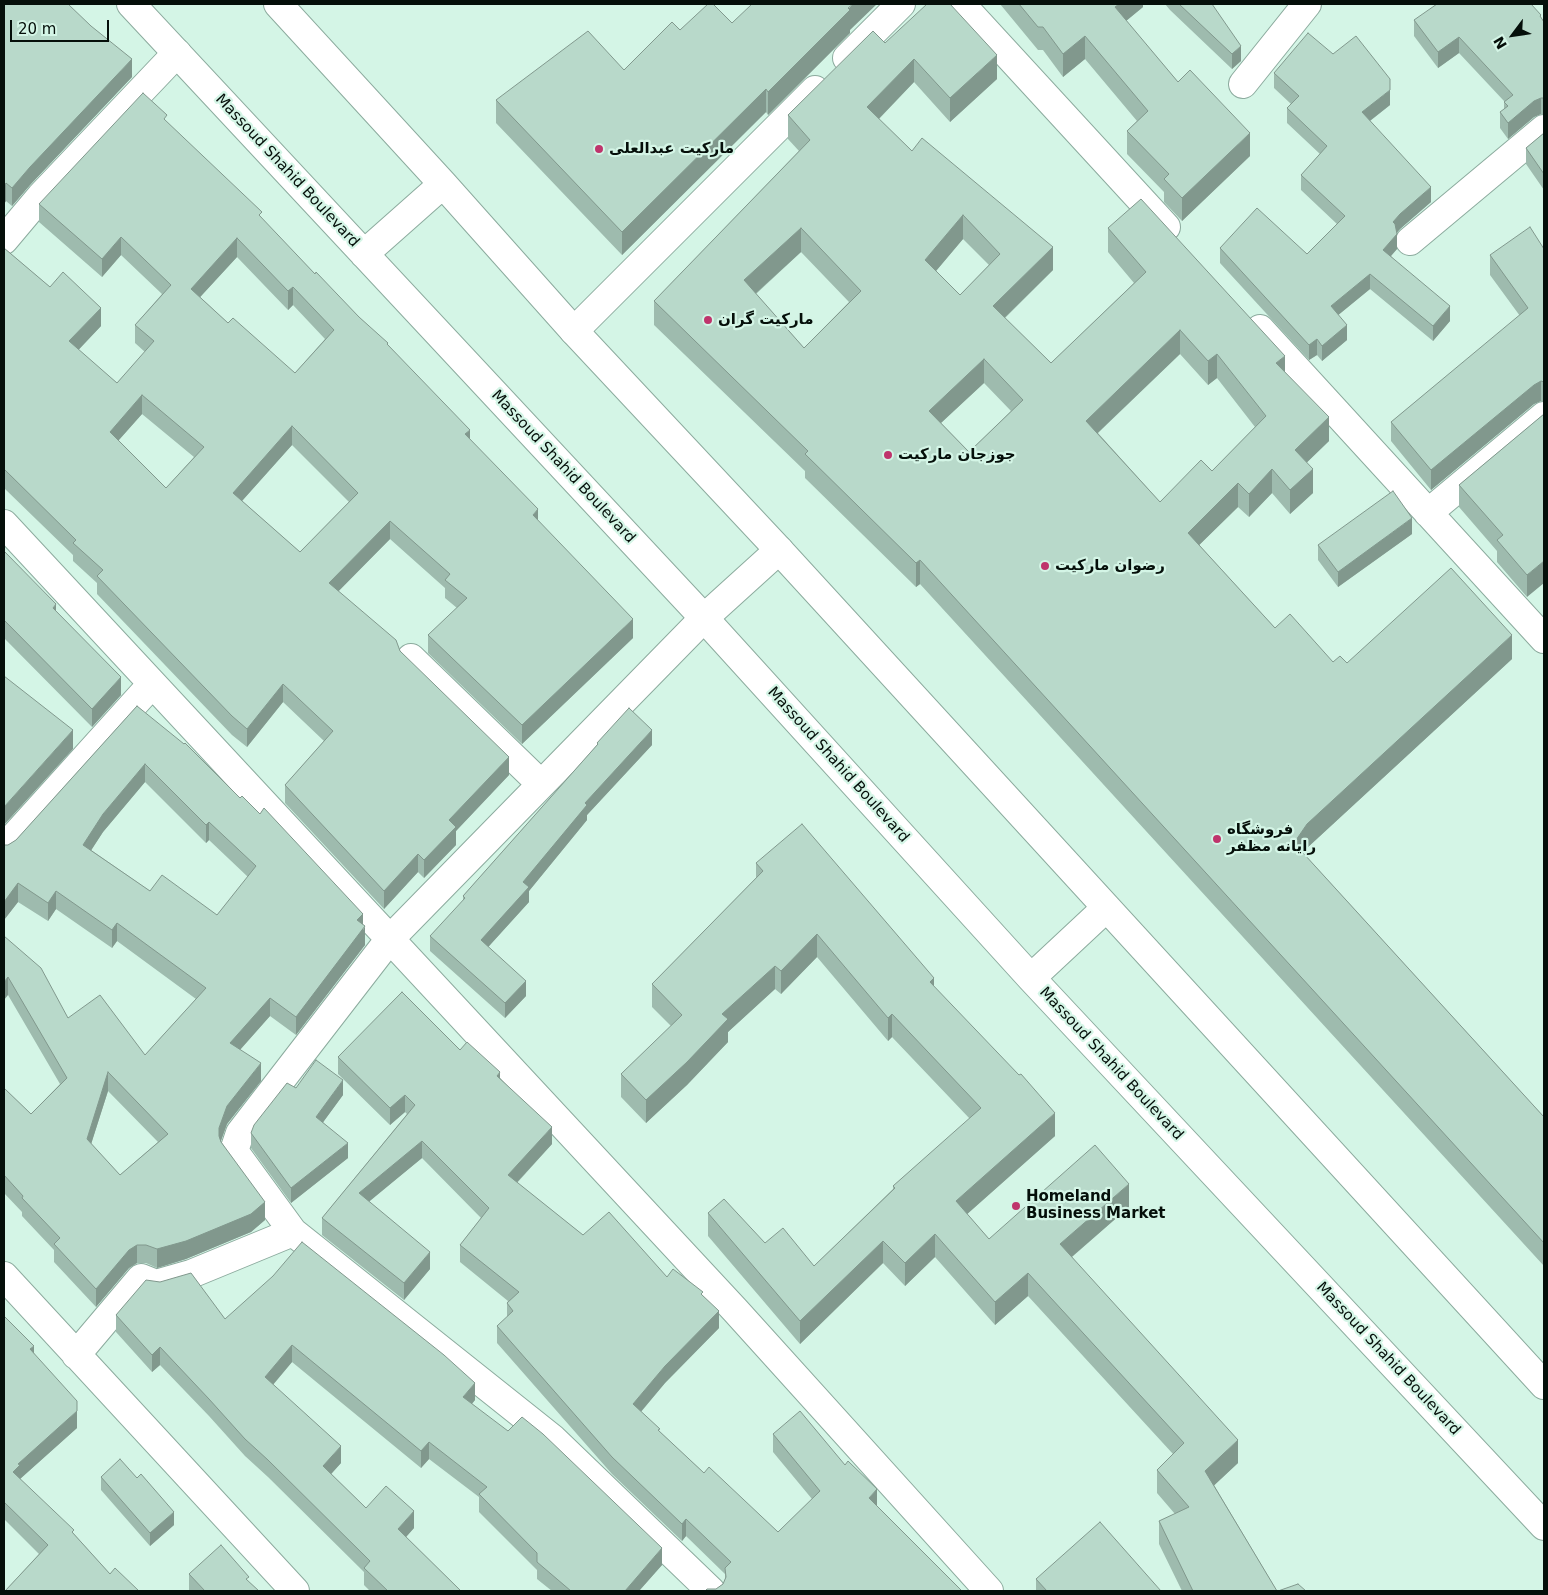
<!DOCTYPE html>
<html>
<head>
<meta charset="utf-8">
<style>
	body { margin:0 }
	#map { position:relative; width:1548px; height:1595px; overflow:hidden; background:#d4f5e6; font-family:"DejaVu Sans",sans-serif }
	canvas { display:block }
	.frame { position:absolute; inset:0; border:5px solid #050f0a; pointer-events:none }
	.north { position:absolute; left:1488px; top:10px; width:50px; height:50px; -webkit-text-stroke:4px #d4f5e6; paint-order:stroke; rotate:239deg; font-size:14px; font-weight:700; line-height:20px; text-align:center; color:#050f0a }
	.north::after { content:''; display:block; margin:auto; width:18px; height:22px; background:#050f0a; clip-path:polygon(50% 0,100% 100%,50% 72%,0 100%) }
	.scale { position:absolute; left:10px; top:20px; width:99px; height:22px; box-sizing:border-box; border:2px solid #050f0a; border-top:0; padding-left:6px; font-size:15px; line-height:18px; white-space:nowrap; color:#050f0a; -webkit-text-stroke:4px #d4f5e6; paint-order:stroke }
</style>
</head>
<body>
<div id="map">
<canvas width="1548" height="1595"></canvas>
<div class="frame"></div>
<div class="north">N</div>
<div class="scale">20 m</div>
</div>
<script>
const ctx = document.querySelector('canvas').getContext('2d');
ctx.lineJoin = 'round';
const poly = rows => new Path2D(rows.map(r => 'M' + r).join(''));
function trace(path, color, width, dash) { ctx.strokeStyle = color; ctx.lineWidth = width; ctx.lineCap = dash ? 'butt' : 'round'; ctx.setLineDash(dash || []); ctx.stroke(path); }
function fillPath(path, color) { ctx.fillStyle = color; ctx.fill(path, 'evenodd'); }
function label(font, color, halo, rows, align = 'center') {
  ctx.font = font + ' "DejaVu Sans",Vazirmatn,sans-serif'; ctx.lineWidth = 4.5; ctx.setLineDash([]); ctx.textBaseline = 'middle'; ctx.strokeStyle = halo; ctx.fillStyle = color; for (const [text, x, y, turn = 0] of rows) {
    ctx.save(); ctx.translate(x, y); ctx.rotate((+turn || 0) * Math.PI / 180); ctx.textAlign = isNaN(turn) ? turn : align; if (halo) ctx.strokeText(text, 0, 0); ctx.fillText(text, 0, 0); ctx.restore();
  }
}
const minor = poly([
	[961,4,1166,227],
	[847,58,901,4],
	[1243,84,1307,4],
	[4,240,41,196,177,53],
	[1410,241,1544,129],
	[1260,329,1544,639],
	[574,331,815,90],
	[1428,513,1544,416],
	[4,524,735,1310,989,1591],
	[411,658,541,784],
	[4,848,152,684],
	[4,1276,295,1591],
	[76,1355,141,1278,156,1284,191,1274,293,1232],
	[711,1591,553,1439,293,1232,234,1151,240,1133,389,940,704,618,779,550]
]);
const major = poly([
	[131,4,704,618,1031,978,1544,1526],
	[278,4,443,184,574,331,779,550,1544,1385],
	[364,254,443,184],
	[1031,978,1106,908]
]);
trace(minor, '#8cab9e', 30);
trace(major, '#8cab9e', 30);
trace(minor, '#fff', 28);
trace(major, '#fff', 28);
fillPath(poly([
	[4,4,132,77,30,185,12,206,6,201,4,204],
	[1000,4,1143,4,1143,7,1126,21,1178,82,1250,156,1182,221,1164,202,1164,192,1127,154,1127,131,1137,121,1085,59,1063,77,1043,50,1038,50],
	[1165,4,1212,4,1241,61,1232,69,1170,10],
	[1541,18,1544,22,1544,114,1541,114,1534,117,1508,139,1500,128,1500,112,1504,109,1504,101,1459,53,1438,68,1414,36,1414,20],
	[732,23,850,30,850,33,768,115,766,112,622,255,496,123,496,100,624,70,680,30],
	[885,43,997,79,950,122,914,82,879,119,912,151,1053,270,1005,318,1051,363,1134,283,1108,252,1108,228,1285,372,1329,441,1307,462,1313,493,1290,514,1272,493,1249,517,1238,507,1199,545,1275,628,1333,662,1347,663,1512,659,1307,848,1303,853,1544,1117,1544,1266,920,584,916,587,805,478,805,471,654,325,654,301,799,151,788,139,788,115],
	[963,239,989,265,960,295,936,271],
	[801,252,849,302,804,348,756,294],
	[1180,354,1208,385,1217,378,1255,427,1212,471,1160,502,1098,433],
	[984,383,1011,411,969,452,941,423],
	[1274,73,1390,105,1370,121,1431,202,1400,229,1397,233,1397,249,1391,256,1450,321,1433,341,1370,289,1338,315,1347,340,1322,361,1317,355,1309,360,1220,263,1220,248,1307,254,1337,224,1301,190,1301,175,1320,154,1287,123,1287,108,1291,104,1274,88],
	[167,122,315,274,388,345,470,439,538,521,633,638,522,744,428,653,428,635,457,608,445,598,445,588,390,539,338,591,400,651,509,775,456,831,456,845,424,878,418,872,384,909,285,803,285,785,324,741,283,702,247,747,232,735,97,594,97,583,73,561,73,555,4,488,4,248,50,287,101,326,78,350,117,383,145,352,135,343,135,325,162,294,121,255,102,277,39,222,39,204],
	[237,257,288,310,293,305,325,339,295,373,228,323,200,297],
	[142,414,194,457,166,488,118,441],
	[292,445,349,502,300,552,242,501],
	[1544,133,1544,190,1526,164,1526,148],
	[1544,249,1544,401,1541,401,1534,404,1431,490,1391,441,1391,422,1520,316,1490,275,1490,255],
	[1544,414,1527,597,1497,562,1497,551,1459,507,1459,485],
	[1412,534,1338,587,1318,560,1318,545],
	[4,551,56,611,121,695,92,727,4,638],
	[137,706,363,924,365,945,296,1035,270,1016,240,1050,261,1081,227,1124,221,1141,265,1220,251,1232,186,1259,157,1268,146,1263,137,1263,129,1268,96,1307,54,1262,54,1250,22,1216,22,1212,4,1193,4,1088,31,1114,60,1084,8,995,4,936,68,1018,145,1055,196,999,117,941,112,948,56,909,48,921,18,902,4,920,4,845,8,845,16,840],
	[145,782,206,843,209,840,248,877,217,915,150,891,91,850,103,832],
	[108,1091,158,1142,120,1175,91,1144],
	[597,743,652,745,587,815,587,820,529,891,529,902,488,947,526,996,505,1018,430,951,430,936,463,901,463,896,597,745],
	[756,863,934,987,1055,1136,967,1214,989,1239,1129,1207,1072,1257,1238,1463,1214,1485,1277,1591,1182,1591,1159,1544,1159,1521,1175,1514,1157,1493,1157,1470,1173,1454,1028,1296,995,1325,935,1257,905,1286,883,1263,800,1344,708,1236,708,1213,765,1243,814,1266,893,1189,893,1186,970,1119,892,1037,888,1041,817,957,781,994,775,989,728,1032,728,1042,687,1085,646,1123,621,1097,621,1074,671,1026,652,1007,652,984,756,878],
	[460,1050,500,1079,552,1144,517,1183,583,1235,703,1296,719,1328,665,1383,641,1412,660,1432,704,1473,778,1532,812,1499,773,1452,773,1434,877,1506,716,1589,723,1584,725,1579,725,1574,686,1536,682,1541,612,1474,497,1343,497,1326,507,1317,507,1303,508,1301,460,1262,460,1245,481,1218,422,1158,369,1201,430,1269,404,1300,322,1235,322,1218,407,1114,405,1112,390,1125,338,1074,338,1057],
	[296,1088,343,1095,323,1122,348,1158,291,1203,251,1148,251,1133],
	[116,1315,225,1319,475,1400,472,1404,662,1565,639,1591,552,1591,537,1579,537,1570,479,1512,479,1497,429,1459,421,1468,292,1362,273,1385,341,1463,331,1474,366,1508,414,1528,406,1537,461,1591,370,1591,364,1585,364,1572,268,1477,245,1456,209,1416,160,1365,152,1372,116,1332],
	[4,1316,34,1353,77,1428,20,1479,74,1534,110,1574,139,1591,5,1591,39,1554,4,1519],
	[101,1477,174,1525,150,1546,101,1490],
	[189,1574,249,1582,259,1591,189,1591],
	[1036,1579,1161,1591,1036,1591]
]), '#9ebbae');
fillPath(poly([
	[853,4,877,4,850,30,850,33,768,115,768,92],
	[1119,4,1143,4,1143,7,1115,30,1115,7],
	[1085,36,1085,59,1063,77,1063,54],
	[1459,37,1459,53,1438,68,1438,52],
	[1241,46,1241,61,1232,69,1232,54],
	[997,55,997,79,950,122,950,98],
	[132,59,132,77,30,185,12,206,12,188,30,167],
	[914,59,914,82,867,131,867,107],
	[766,89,766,112,622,255,622,232],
	[1390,90,1390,105,1362,127,1362,112],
	[1541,98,1541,114,1534,117,1508,139,1508,123,1534,101],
	[1250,133,1250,156,1182,221,1182,198],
	[6,183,6,201,4,204,4,186],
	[1431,187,1431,202,1400,229,1393,237,1393,222,1400,214],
	[963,215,963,239,925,284,925,260],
	[801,228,801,252,744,304,744,280],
	[1397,234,1397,249,1383,265,1383,250],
	[121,237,121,255,102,277,102,259],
	[237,238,237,257,191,307,191,289],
	[1053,247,1053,270,993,329,993,306],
	[1370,274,1370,289,1331,321,1331,306],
	[293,287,293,305,288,310,288,291],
	[1450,306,1450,321,1433,341,1433,326],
	[101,308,101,326,69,360,69,341],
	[1347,325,1347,340,1322,361,1322,346],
	[1180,330,1180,354,1086,444,1086,421],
	[1317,339,1317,355,1309,360,1309,345],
	[1217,354,1217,378,1208,385,1208,361],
	[1285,356,1285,380,1276,363],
	[984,359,984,383,929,434,929,411],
	[1541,381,1541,401,1534,404,1431,490,1431,470,1534,385],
	[142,395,142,414,110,450,110,432],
	[1329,417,1329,441,1295,474,1295,450],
	[292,426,292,445,233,511,233,493],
	[470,430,470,448,465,434],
	[1272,469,1272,493,1249,517,1249,494],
	[1313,469,1313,493,1290,514,1290,490],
	[1238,483,1238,507,1188,556,1188,533],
	[538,509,538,528,533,515],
	[1412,518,1412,534,1338,587,1338,572],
	[390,521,390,539,329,601,329,583],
	[920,560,920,584,916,587,916,563],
	[1544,561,1544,583,1527,597,1527,575],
	[56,604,56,622,53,608],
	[633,619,633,638,522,744,522,725],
	[1512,635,1512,659,1307,848,1294,866,1294,843,1307,824],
	[121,677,121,695,92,727,92,709],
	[283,684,283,702,247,747,247,729],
	[73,730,73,749,4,825,4,807],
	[652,730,652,745,587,815,587,820,529,891,529,902,481,955,481,940,523,882,585,803],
	[509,757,509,775,456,831,456,845,424,878,424,860,449,820],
	[145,764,145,782,103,832,83,863,83,845,103,814],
	[209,822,209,840,206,843,206,825],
	[418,854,418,872,384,909,384,891],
	[18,883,18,902,4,920,4,902],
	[56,891,56,909,48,921,48,903],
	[363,914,363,930,365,926,365,945,296,1035,296,1017,357,920],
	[117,923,117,941,112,948,112,930],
	[817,934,817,957,781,994,781,971],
	[775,966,775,989,728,1032,728,1042,687,1085,646,1123,646,1100,722,1014],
	[8,977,8,995,4,1000,4,982],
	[934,978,934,1001,930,982],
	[526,981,526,996,505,1018,505,1003],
	[270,998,270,1016,230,1061,230,1043],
	[892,1014,892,1037,888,1041,888,1018],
	[261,1063,261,1081,227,1124,219,1146,219,1154,219,1128,227,1106],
	[108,1072,108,1091,87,1157,87,1139],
	[500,1072,500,1089,497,1076],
	[343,1080,343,1095,316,1132,316,1117],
	[405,1095,405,1112,390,1125,390,1108],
	[1055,1113,1055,1136,956,1224,956,1201],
	[552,1127,552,1144,508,1192,508,1175],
	[422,1141,422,1158,359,1210,359,1193],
	[348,1143,348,1158,291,1203,291,1188],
	[1129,1184,1129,1207,1060,1267,1060,1244],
	[265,1202,265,1220,251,1232,186,1259,157,1268,157,1249],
	[935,1234,935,1257,905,1286,905,1263],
	[883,1241,883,1263,800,1344,800,1321],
	[137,1245,137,1263,129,1268,96,1307,96,1289,129,1250],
	[430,1252,430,1269,404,1300,404,1283],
	[1028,1273,1028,1296,995,1325,995,1302],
	[719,1311,719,1328,665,1383,633,1421,633,1404,665,1366],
	[292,1345,292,1362,265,1394,265,1377],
	[34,1346,34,1362,30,1349],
	[160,1347,160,1365,152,1372,152,1355],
	[475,1383,475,1400,463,1414,463,1397],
	[77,1411,77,1428,20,1479,13,1472,18,1464],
	[1238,1440,1238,1463,1205,1494,1205,1471],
	[429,1442,429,1459,421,1468,421,1451],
	[341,1446,341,1463,323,1483,323,1466],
	[877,1489,877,1506,869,1498],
	[414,1511,414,1528,398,1546,398,1529],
	[174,1512,174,1525,150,1546,150,1533],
	[686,1519,686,1536,682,1541,682,1524],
	[662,1548,662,1565,639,1591,625,1591]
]), '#81988d');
const building = poly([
	[4,4,68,4,91,26,132,59,30,167,12,188,6,183,4,186,4,4],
	[708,4,713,4,732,23,752,4,853,4,848,8,850,10,768,92,766,89,622,232,496,100,588,31,624,70,672,22,680,30,708,4],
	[927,4,950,4,997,55,950,98,914,59,867,107,912,151,922,138,1053,247,993,306,1051,363,1146,272,1108,228,1141,199,1285,356,1276,363,1329,417,1295,450,1313,469,1290,490,1272,469,1249,494,1238,483,1188,533,1275,628,1290,614,1333,662,1340,656,1347,663,1451,568,1512,635,1307,824,1294,843,1544,1117,1544,1243,920,560,916,563,805,454,808,451,654,301,810,140,788,115,873,31,885,43,927,4],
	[963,215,1000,254,960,295,925,260,963,215],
	[801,228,861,291,804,348,744,280,801,228],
	[1180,330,1208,361,1217,354,1266,416,1212,471,1201,460,1160,502,1086,421,1180,330],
	[984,359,1023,400,969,452,929,411,984,359],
	[1019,4,1119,4,1115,7,1178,82,1190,70,1250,133,1182,198,1164,179,1169,174,1127,131,1148,111,1085,36,1063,54,1043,27,1038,27,1019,4],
	[1179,4,1212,4,1241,46,1232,54,1179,4],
	[1437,4,1531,4,1541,15,1540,16,1544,22,1544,98,1541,98,1534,101,1508,123,1500,112,1508,106,1504,102,1513,95,1459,37,1438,52,1414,20,1437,4],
	[1308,33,1333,54,1356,36,1390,79,1390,90,1362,112,1431,187,1400,214,1393,222,1395,224,1397,234,1383,250,1450,306,1433,326,1370,274,1331,306,1347,325,1322,346,1317,339,1309,345,1220,248,1257,208,1307,254,1345,216,1301,175,1327,146,1287,108,1299,96,1274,73,1308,33],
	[143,93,167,115,164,119,262,212,259,215,315,274,316,272,359,317,388,343,387,344,470,430,465,434,538,509,533,515,633,619,522,725,428,635,467,598,445,580,450,574,390,521,329,583,396,640,400,651,509,757,449,820,456,827,424,860,418,854,384,891,285,785,333,731,283,684,247,729,232,716,97,576,103,570,73,543,76,540,4,469,4,248,50,287,63,272,101,308,69,341,117,383,154,341,135,325,171,285,121,237,102,259,39,204,143,93],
	[237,238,288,291,293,287,334,330,295,373,233,318,228,323,191,289,237,238],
	[142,395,204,447,166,488,110,432,142,395],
	[292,426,358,493,300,552,233,493,292,426],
	[1544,133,1544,174,1526,148,1544,133],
	[1530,227,1544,249,1544,382,1541,381,1534,385,1431,470,1391,422,1528,308,1490,255,1530,227],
	[1544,414,1544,561,1527,575,1497,540,1503,535,1459,485,1544,414],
	[1393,491,1412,518,1338,572,1318,545,1393,491],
	[4,551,56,604,53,608,121,677,92,709,4,620,4,551],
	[4,676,73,730,4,807,4,676],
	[137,706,184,744,185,743,240,798,242,796,260,814,264,808,363,914,357,920,365,926,296,1017,270,998,230,1043,261,1063,227,1106,219,1128,219,1136,221,1142,265,1202,251,1214,186,1241,157,1249,146,1245,137,1245,129,1250,96,1289,54,1244,60,1238,22,1198,23,1196,4,1175,4,1088,31,1114,67,1078,8,977,4,982,4,936,41,968,68,1018,100,995,145,1055,206,988,117,923,112,930,56,891,48,903,18,883,4,902,4,845,8,845,16,840,137,706],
	[145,764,206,825,209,822,256,866,217,915,162,875,150,891,83,845,103,814,145,764],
	[108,1072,168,1134,120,1175,87,1139,108,1072],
	[629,708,652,730,585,803,587,805,523,882,529,887,481,940,526,981,505,1003,430,936,465,898,463,896,598,744,597,743,629,708],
	[802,824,934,978,930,982,1019,1075,1021,1074,1055,1113,956,1201,989,1239,1095,1145,1129,1184,1060,1244,1238,1440,1205,1471,1277,1591,1193,1591,1159,1521,1189,1507,1157,1470,1184,1443,1028,1273,995,1302,935,1234,905,1263,883,1241,800,1321,708,1213,724,1199,765,1243,783,1228,814,1266,895,1188,893,1186,981,1108,892,1014,888,1018,817,934,781,971,775,966,722,1014,728,1019,687,1062,646,1100,621,1074,682,1015,652,984,763,871,756,863,802,824],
	[402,992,460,1050,467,1042,500,1072,497,1076,552,1127,508,1175,583,1235,609,1212,667,1277,673,1269,703,1292,701,1294,719,1311,665,1366,633,1404,660,1429,658,1430,704,1473,709,1467,778,1532,820,1491,773,1434,800,1411,845,1465,848,1461,877,1489,869,1498,962,1591,705,1591,707,1589,716,1589,723,1584,726,1577,725,1568,731,1562,686,1519,682,1524,612,1457,497,1326,513,1311,507,1303,519,1292,460,1245,489,1208,422,1141,359,1193,430,1252,404,1283,322,1218,415,1105,405,1095,390,1108,338,1057,402,992],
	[316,1060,343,1080,316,1117,348,1143,291,1188,251,1133,254,1125,287,1083,296,1088,316,1060],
	[302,1242,444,1355,475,1383,463,1397,508,1431,522,1417,543,1434,662,1548,625,1591,571,1591,537,1562,537,1553,479,1494,487,1487,429,1442,421,1451,292,1345,265,1377,341,1446,323,1466,366,1508,386,1486,414,1511,398,1529,461,1591,388,1591,364,1568,370,1561,268,1460,245,1439,209,1399,160,1347,152,1355,116,1315,146,1280,160,1282,191,1273,225,1319,273,1276,302,1242],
	[4,1316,34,1346,30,1349,77,1401,77,1411,18,1464,20,1465,13,1472,74,1530,72,1532,110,1574,115,1568,139,1591,4,1591,4,1590,5,1591,48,1545,4,1502,4,1316],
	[120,1459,137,1478,141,1474,174,1512,150,1533,101,1477,120,1459],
	[1100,1522,1161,1591,1047,1591,1036,1579,1100,1522],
	[221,1545,249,1577,246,1579,259,1591,205,1591,189,1574,221,1545],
	[1298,1584,1306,1591,1278,1591,1298,1584]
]);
fillPath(building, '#b8d9ca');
trace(building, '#81988d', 1);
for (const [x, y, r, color] of [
	[599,149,5,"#bf346c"],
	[708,320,5,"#bf346c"],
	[888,455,5,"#bf346c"],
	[1045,566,5,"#bf346c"],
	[1217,839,5,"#bf346c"],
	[1016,1206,5,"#bf346c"]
]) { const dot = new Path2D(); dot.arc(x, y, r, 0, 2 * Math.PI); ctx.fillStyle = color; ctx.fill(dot); trace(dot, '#d4f5e6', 2); }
label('bold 15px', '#050f0a', '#d4f5e6', [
	["مارکیت عبدالعلی",609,149],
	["مارکیت گران",718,320],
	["جوزجان مارکیت",898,455],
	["رضوان مارکیت",1055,566],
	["فروشگاه",1227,830],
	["رایانه مظفر",1227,847],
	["Homeland",1026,1197],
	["Business Market",1026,1214]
], 'left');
label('15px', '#050f0a', '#d4f5e6', [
	["Massoud Shahid Boulevard",287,171,47],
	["Massoud Shahid Boulevard",563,467,47],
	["Massoud Shahid Boulevard",838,765,48],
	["Massoud Shahid Boulevard",1111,1064,47],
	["Massoud Shahid Boulevard",1388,1359,47]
]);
</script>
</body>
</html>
